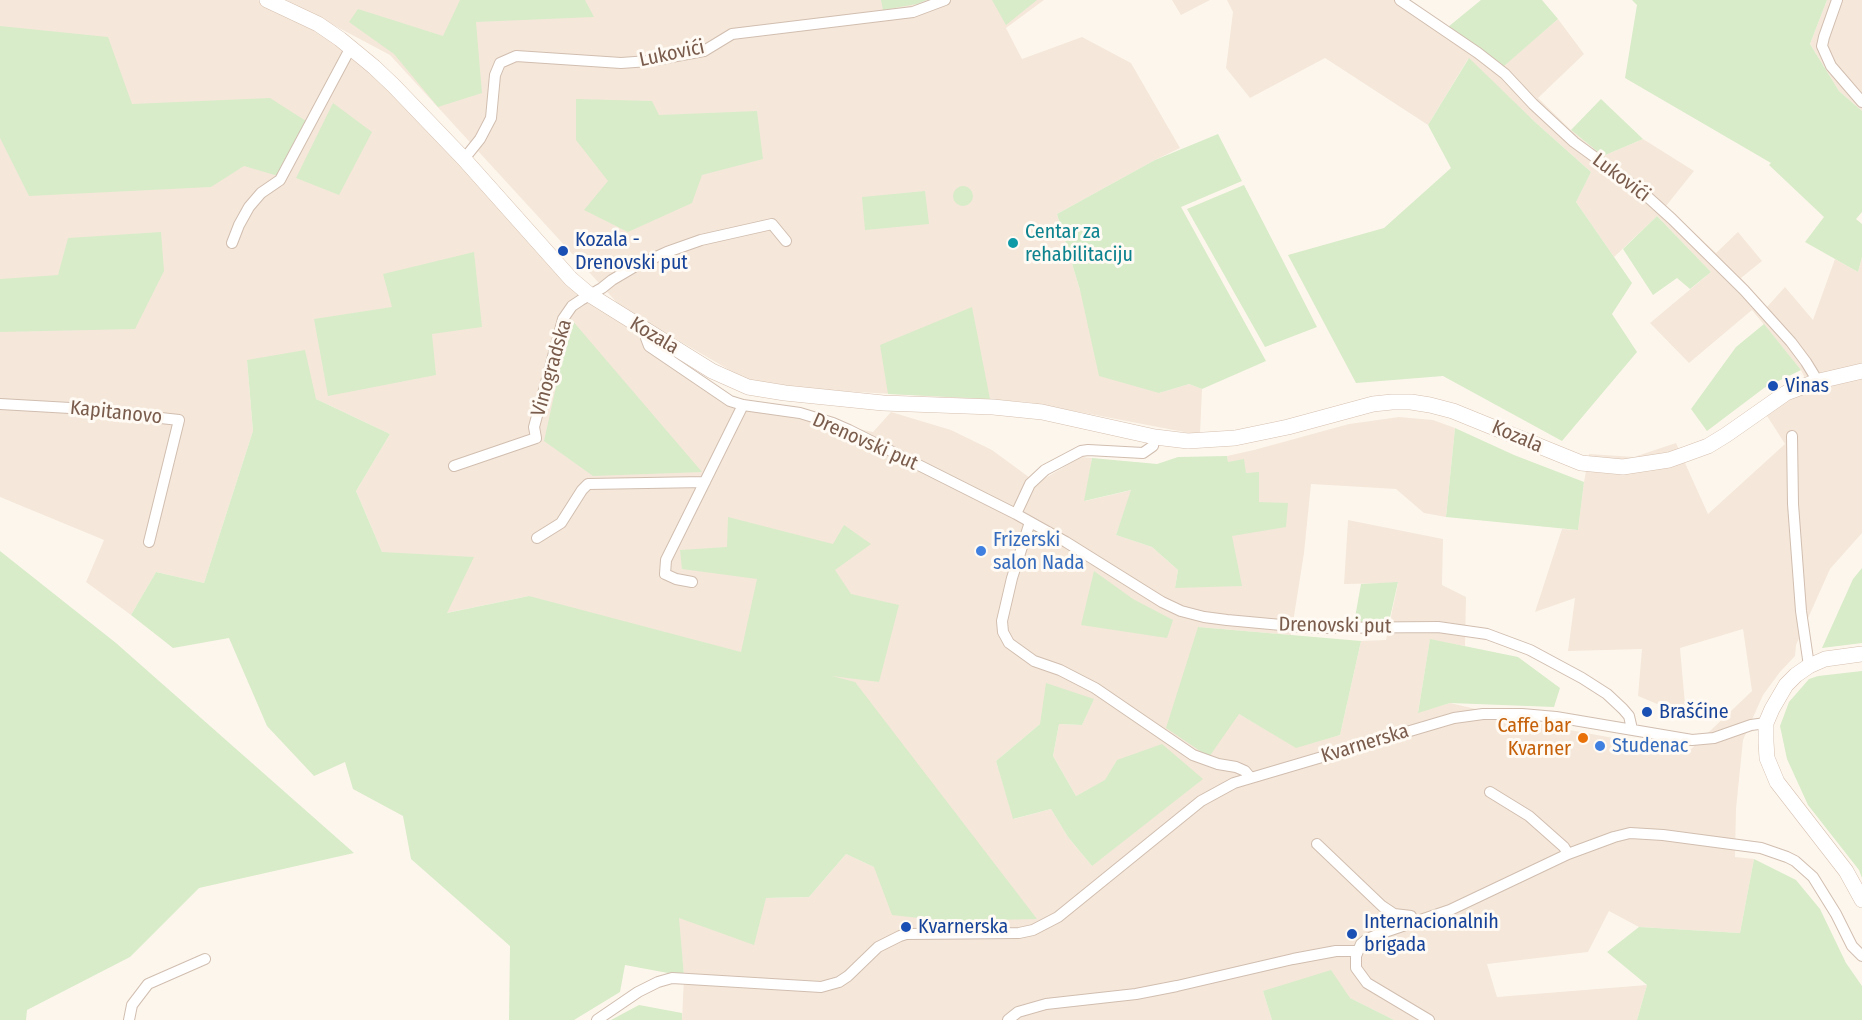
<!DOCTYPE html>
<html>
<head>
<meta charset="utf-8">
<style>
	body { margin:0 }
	canvas { display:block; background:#fdf6ec }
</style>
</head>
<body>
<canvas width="1862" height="1020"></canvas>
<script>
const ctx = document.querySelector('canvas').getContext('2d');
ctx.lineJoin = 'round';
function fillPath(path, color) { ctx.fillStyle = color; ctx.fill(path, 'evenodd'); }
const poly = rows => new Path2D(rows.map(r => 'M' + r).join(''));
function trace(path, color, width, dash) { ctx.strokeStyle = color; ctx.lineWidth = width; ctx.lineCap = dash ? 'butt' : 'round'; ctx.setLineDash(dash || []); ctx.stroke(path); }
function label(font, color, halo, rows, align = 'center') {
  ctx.font = font + ' "Fira Sans Condensed",sans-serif'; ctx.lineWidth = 6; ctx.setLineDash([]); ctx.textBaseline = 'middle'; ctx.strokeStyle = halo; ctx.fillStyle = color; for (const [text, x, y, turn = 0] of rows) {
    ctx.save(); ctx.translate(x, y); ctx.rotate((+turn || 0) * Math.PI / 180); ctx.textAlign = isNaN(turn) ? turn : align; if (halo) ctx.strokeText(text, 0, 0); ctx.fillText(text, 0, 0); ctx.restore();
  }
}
fillPath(poly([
	[0,0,258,0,297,18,340,43,392,90,601,309,736,399,805,418,873,432,891,412,951,430,992,450,1037,483,1081,457,1092,458,1085,501,1132,490,1116,535,1152,547,1178,570,1175,588,1232,536,1259,502,1246,473,1228,462,1227,456,1254,450,1349,424,1399,417,1433,420,1455,428,1446,517,1424,513,1396,489,1311,484,1304,553,1291,635,1198,627,1239,714,1296,747,1340,735,1361,641,1386,640,1398,583,1344,584,1348,520,1443,539,1442,585,1466,597,1465,646,1430,640,1418,712,1450,703,1553,727,1641,743,1691,749,1752,691,1743,629,1680,648,1686,716,1638,696,1642,649,1568,651,1575,598,1535,612,1562,529,1578,530,1584,482,1589,454,1634,457,1676,443,1708,514,1785,444,1760,405,1806,380,1801,370,1752,310,1689,363,1650,323,1711,272,1657,216,1614,257,1576,202,1591,172,1535,122,1468,59,1428,125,1325,58,1250,98,1226,68,1233,12,1227,0,1410,0,1504,65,1558,19,1584,54,1538,98,1571,130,1603,156,1643,139,1694,171,1666,206,1716,253,1738,232,1762,261,1741,278,1767,307,1785,287,1813,320,1835,259,1858,272,1862,257,1862,533,1830,569,1796,645,1795,656,1780,672,1763,695,1743,740,1736,809,1735,857,1754,859,1740,933,1639,927,1609,911,1588,952,1487,964,1497,997,1647,985,1637,1020,1394,1020,1350,998,1263,991,1272,1020,682,1020,684,976,678,917,766,898,809,897,846,854,874,867,946,921,529,596,446,613,382,552,356,491,390,434,316,399,247,360,253,431,204,583,156,572,131,615,86,582,104,540,0,497],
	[1093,699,1082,725,1059,724,1053,756,1076,796,1106,780,1117,760,1092,866,1068,837,1051,809,1014,819,996,761,1040,724],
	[286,0,1044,0,1006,28,1022,59,1082,37,1131,63,1180,148,1155,160,1057,214,1080,290,1159,393,1189,384,1202,389,1200,435,1027,402,757,386,621,307,390,55],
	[1172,0,1210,0,1181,15],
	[1827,0,1862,0,1862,111,1839,91,1810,44]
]), '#f5e8da');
fillPath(poly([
	[460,0,585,0,594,17,476,22,482,93,438,107,394,54,349,22,358,9,443,36],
	[881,0,927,0,917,4,883,10],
	[992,0,1037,0,1006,25],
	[1481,0,1542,0,1558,19,1504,66,1448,27],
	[1632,0,1827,0,1810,44,1839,91,1862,111,1862,212,1856,219,1862,224,1862,257,1858,272,1805,242,1824,217,1769,165,1771,163,1625,78,1637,5],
	[0,26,108,37,132,104,270,98,306,121,278,176,244,166,211,187,29,196,0,138],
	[1469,58,1535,122,1591,172,1576,202,1632,283,1612,314,1637,352,1562,441,1443,376,1356,383,1288,255,1384,228,1451,168,1428,125],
	[576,99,652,101,659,115,757,111,763,159,702,175,692,203,628,232,584,210,608,181,576,140],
	[1601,99,1643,139,1603,156,1571,130],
	[333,103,372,132,339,195,296,178],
	[1218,134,1242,181,1181,207,1266,361,1202,389,1189,384,1159,393,1099,376,1080,290,1057,214,1155,160],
	[1244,185,1317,327,1265,347,1187,209],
	'953 196a10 10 0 1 1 20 0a10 10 0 1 1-20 0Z',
	[925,191,929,224,865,230,862,197],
	[1657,216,1711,272,1690,289,1677,278,1653,295,1623,249],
	[161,232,164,271,135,329,0,332,0,279,58,275,68,238],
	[474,252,482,327,432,334,436,375,328,396,314,319,392,307,383,274],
	[972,307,990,399,888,394,880,345],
	[571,319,702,472,593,476,544,441],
	[1764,324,1801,370,1764,388,1707,431,1691,409,1736,347],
	[305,350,316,399,390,434,356,491,382,552,474,557,447,613,529,596,741,652,757,579,682,569,680,550,727,547,728,517,833,544,844,525,871,544,835,570,851,594,899,605,879,682,832,676,855,682,1037,919,946,921,892,915,874,867,846,854,809,897,766,898,754,945,679,918,684,976,625,965,620,992,574,1020,509,1020,510,946,411,859,403,816,353,789,345,762,314,776,267,726,229,638,173,648,131,615,156,572,204,583,253,431,247,360],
	[1455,428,1514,455,1584,482,1578,530,1446,517],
	[1227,456,1228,462,1244,459,1246,473,1259,472,1259,502,1288,503,1286,527,1232,536,1242,586,1175,588,1178,570,1152,547,1116,535,1131,490,1084,501,1092,458,1157,464,1178,457],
	[0,551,116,643,354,853,199,888,130,957,27,1010,26,1020,0,1020],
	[1862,568,1862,643,1822,648,1853,579],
	[1094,571,1133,599,1173,620,1167,638,1081,625],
	[1398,582,1389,622,1354,623,1361,584],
	[1198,627,1361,641,1340,735,1296,748,1239,714,1209,757,1166,728],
	[1430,639,1518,657,1560,688,1554,707,1450,703,1418,713],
	[1862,671,1862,878,1859,870,1808,805,1787,759,1780,726,1789,702,1809,679,1818,676],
	[1046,683,1094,699,1082,725,1059,724,1053,756,1076,796,1105,780,1117,760,1162,744,1203,779,1092,866,1068,837,1051,809,1013,819,996,761,1040,724],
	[1754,859,1796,880,1820,909,1846,963,1862,986,1862,1020,1637,1020,1647,985,1607,952,1639,927,1740,933],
	[1331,970,1350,998,1394,1020,1272,1020,1263,991],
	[639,1005,682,1013,682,1020,611,1020]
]), '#d8ecc9');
const minor = poly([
	[1400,0,1478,53,1505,74,1533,104,1574,142,1640,190,1672,219,1744,290,1791,342,1806,362,1814,375,1815,382],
	[1837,0,1824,37,1822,46,1831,66,1862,102],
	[464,159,480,139,491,118,495,75,500,63,516,56,621,63,649,61,704,51,732,34,913,12,945,0],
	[232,243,239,225,249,207,261,193,280,180,351,47],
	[647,331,646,338,649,346,730,401,743,405,800,413,833,423,849,430,1016,514,1066,542,1162,602,1181,611,1204,617,1227,620,1314,628,1438,627,1487,634,1530,650,1582,678,1607,694,1623,709,1629,716,1632,729],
	[0,404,70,408,179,420,149,542],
	[1792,436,1793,504,1801,611,1809,666],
	[454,466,536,438,534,427,563,319,572,306,581,300,602,288,612,280,634,267,667,252,701,240,772,224,786,241],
	[1016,514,1030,484,1045,470,1081,451,1088,450,1143,453,1153,446,1155,437],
	[1030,522,1012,578,1002,621,1003,632,1009,643,1034,661,1060,670,1095,688,1193,755,1218,764,1236,767,1245,771,1250,777],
	[537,538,561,523,582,490,588,484,705,482],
	[692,582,676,579,665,574,666,560,743,405],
	[1490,792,1529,816,1564,847,1568,854],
	[1317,844,1382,906,1394,914,1411,916,1414,923],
	[129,1020,132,1005,148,984,205,959],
	[597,1020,638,992,658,982,672,978,821,987,839,982,848,976,878,947,900,936,906,934,1019,933,1033,930,1058,917,1201,801,1234,783,1454,718,1483,714,1522,714,1556,717,1692,740,1714,738,1751,725,1766,723],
	[1008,1020,1018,1012,1046,1004,1136,994,1177,986,1293,959,1336,951,1357,951],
	[1429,1020,1367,983,1356,968,1356,956,1361,944,1367,939,1379,934,1450,910,1568,854,1614,837,1630,833,1663,835,1761,848,1787,857,1795,861,1813,877,1836,914,1852,946,1862,956]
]);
const secondary = poly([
	[267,0,318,24,340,39,374,67,394,86,464,159,571,279,590,295,712,371,748,387,785,393,883,403,993,407,1042,412,1155,437,1188,441,1235,438,1288,427,1373,404,1392,402,1411,402,1430,405,1453,411,1581,463,1623,467,1669,460,1686,454,1708,446,1726,435,1786,393,1815,382,1862,371],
	[1862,654,1825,659,1809,666,1796,675,1786,685,1772,709,1766,723,1766,742,1767,758,1777,782,1846,871,1862,900]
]);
trace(minor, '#d1beb0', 12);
trace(secondary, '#d6c0b0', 16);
trace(minor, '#fff', 10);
trace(secondary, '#fff', 15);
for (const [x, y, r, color] of [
	[1013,243,6,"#0f9aa8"],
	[563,251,6,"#1a4fb4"],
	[1773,386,6,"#1a4fb4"],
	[981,551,6,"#3f7fe0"],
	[1647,712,6,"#1a4fb4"],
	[1583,738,6,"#e8710a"],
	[1600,746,6,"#3f7fe0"],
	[906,927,6,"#1a4fb4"],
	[1352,934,6,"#1a4fb4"]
]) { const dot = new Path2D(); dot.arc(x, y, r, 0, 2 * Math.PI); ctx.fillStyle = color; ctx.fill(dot); trace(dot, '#fffaf3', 2); }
label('20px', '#7a5c4d', '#fffaf3', [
	["Lukovići",672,54,-12],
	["Lukovići",1621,178,37],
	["Kozala",654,336,31],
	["Vinogradska",552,368,-74],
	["Kapitanovo",116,413,6],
	["Kozala",1517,437,23],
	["Drenovski put",865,442,24],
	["Drenovski put",1335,626,1],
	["Kvarnerska",1365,744,-17]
]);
label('20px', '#0d838f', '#fffaf3', [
	["Centar za",1025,232],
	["rehabilitaciju",1025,255]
], 'left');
label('20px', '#164399', '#fffaf3', [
	["Kozala -",575,240],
	["Drenovski put",575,263],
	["Vinas",1785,386],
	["Brašćine",1659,712],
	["Internacionalnih",1364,922],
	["brigada",1364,945],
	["Kvarnerska",918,927]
], 'left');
label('20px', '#366cbe', '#fffaf3', [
	["Frizerski",993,540],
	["salon Nada",993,563],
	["Studenac",1612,746]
], 'left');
label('20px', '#c56008', '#fffaf3', [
	["Caffe bar",1571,726],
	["Kvarner",1571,749]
], 'right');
</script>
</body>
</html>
